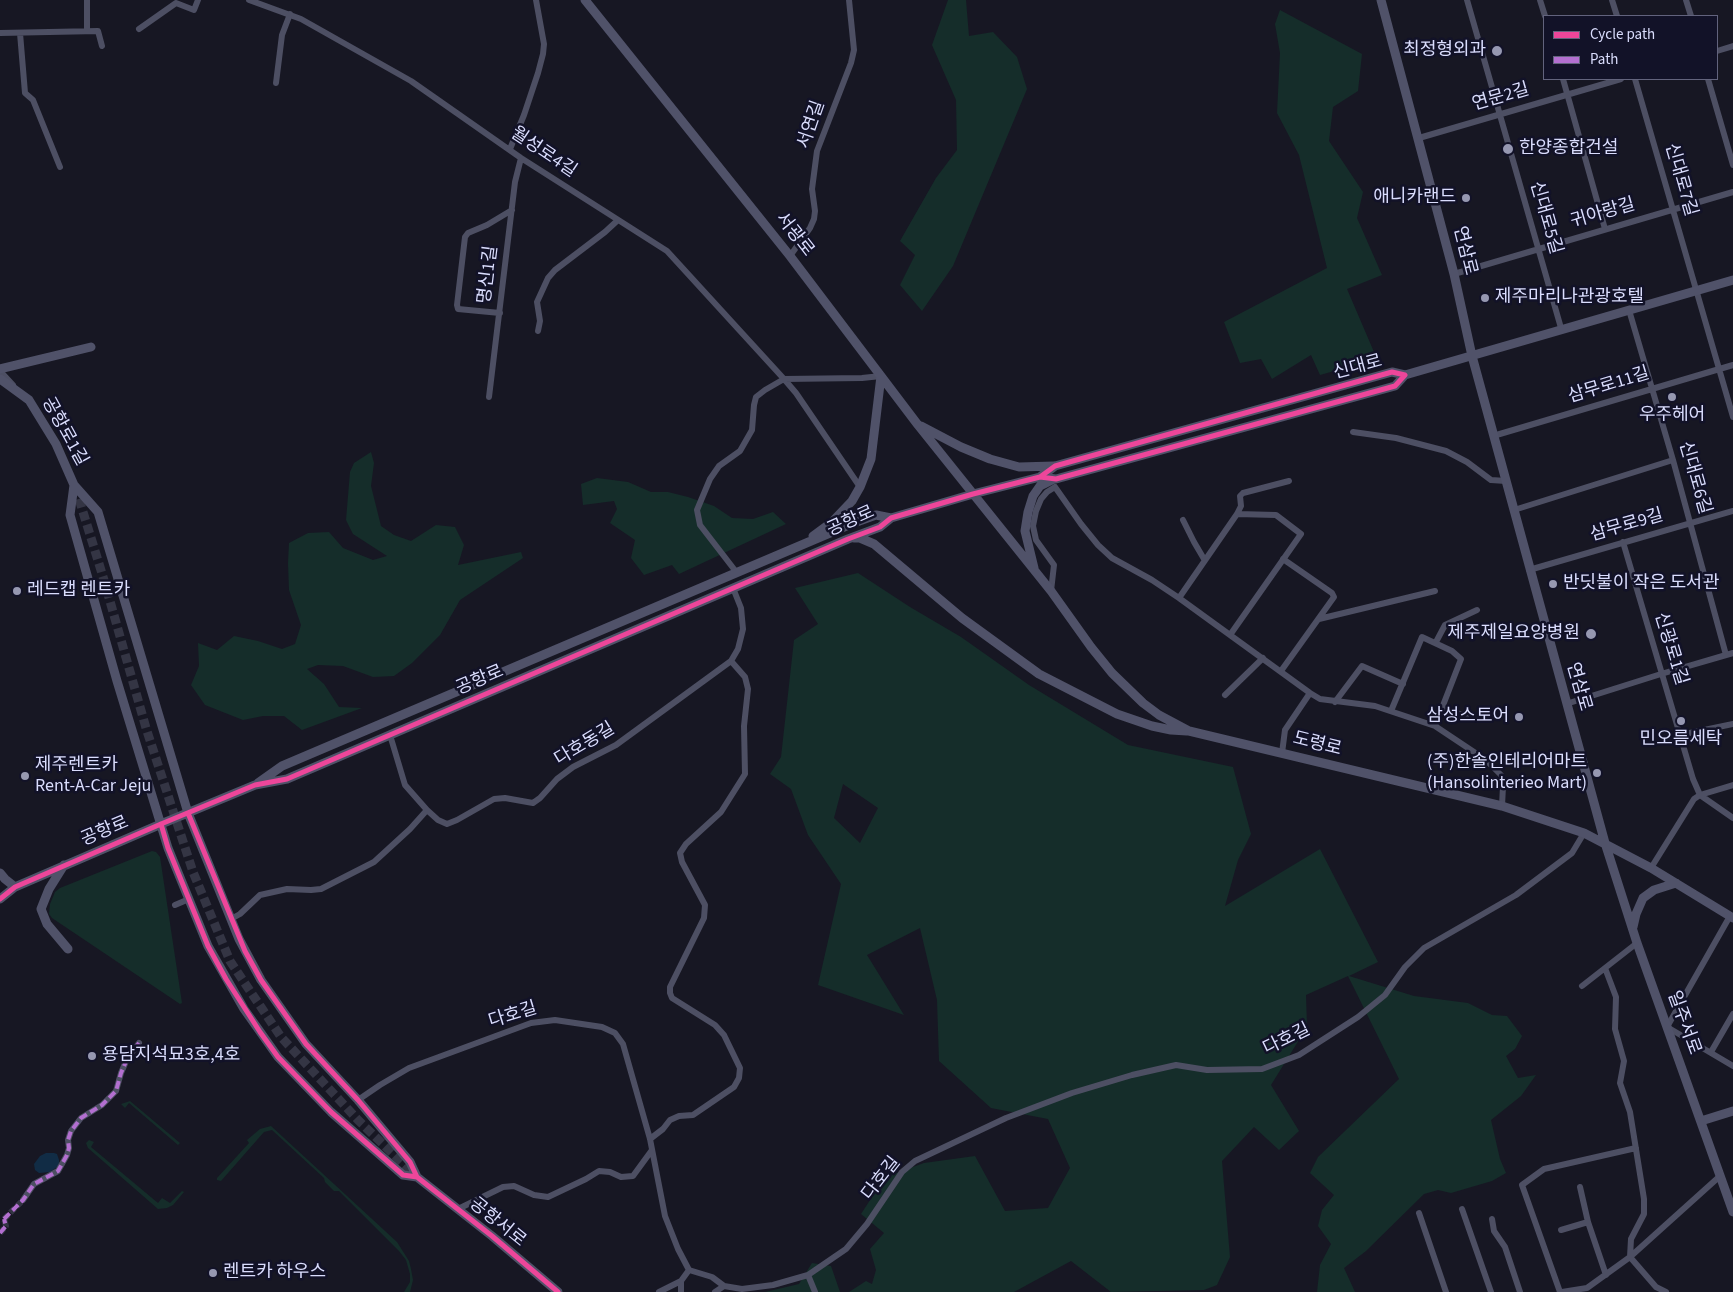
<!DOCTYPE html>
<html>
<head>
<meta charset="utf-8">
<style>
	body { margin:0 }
	#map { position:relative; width:1733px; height:1292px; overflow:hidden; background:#171723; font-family:"Source Sans 3",sans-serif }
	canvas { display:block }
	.legend { position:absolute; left:1543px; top:15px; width:175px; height:65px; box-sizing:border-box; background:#121228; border:1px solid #62637d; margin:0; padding:6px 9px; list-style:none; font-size:15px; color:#daddfd }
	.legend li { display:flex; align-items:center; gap:10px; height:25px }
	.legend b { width:25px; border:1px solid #62637d }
</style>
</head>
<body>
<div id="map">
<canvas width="1733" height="1292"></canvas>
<ul class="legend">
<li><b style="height:6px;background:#ed469a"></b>Cycle path</li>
<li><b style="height:6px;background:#b36fd0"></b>Path</li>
</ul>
</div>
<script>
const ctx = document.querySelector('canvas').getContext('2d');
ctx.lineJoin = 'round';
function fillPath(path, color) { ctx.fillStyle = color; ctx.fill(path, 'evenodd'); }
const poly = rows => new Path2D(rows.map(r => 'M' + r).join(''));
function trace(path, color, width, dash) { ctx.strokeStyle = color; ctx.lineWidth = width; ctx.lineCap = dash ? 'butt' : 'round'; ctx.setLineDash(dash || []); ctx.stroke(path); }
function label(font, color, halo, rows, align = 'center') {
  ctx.font = font + ' "Source Sans 3","Noto Sans KR",sans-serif'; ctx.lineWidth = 5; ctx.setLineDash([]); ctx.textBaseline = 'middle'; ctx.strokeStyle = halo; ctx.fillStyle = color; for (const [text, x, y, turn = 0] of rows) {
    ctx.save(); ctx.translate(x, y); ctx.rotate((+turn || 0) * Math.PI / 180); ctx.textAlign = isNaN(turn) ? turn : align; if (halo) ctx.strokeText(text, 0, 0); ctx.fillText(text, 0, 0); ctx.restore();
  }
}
fillPath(poly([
	[948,0,966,0,969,36,993,32,1017,57,1027,89,953,266,922,311,900,285,915,255,900,241,936,178,957,150,956,100,932,45],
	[1280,10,1362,54,1358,91,1333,107,1329,141,1363,192,1357,218,1382,275,1347,289,1377,359,1320,375,1311,355,1272,379,1261,359,1240,363,1224,322,1327,268,1299,155,1277,113,1280,53,1275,24],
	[371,452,374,463,371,486,381,526,394,535,411,541,436,525,455,527,464,545,458,565,521,552,523,558,460,600,440,635,412,663,394,676,373,677,343,666,318,665,307,669,324,684,339,707,362,708,302,730,284,716,263,716,243,720,205,705,191,685,199,666,198,643,217,650,234,636,258,641,282,649,295,644,301,625,289,590,288,563,289,543,308,533,329,532,343,548,373,560,387,556,353,534,346,520,350,472,354,463],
	[597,478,628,482,651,492,668,492,688,497,714,506,732,518,753,519,773,512,786,524,679,574,672,565,644,575,631,558,635,540,610,523,617,509,614,501,583,505,581,484],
	[858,573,910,607,961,637,1029,685,1128,745,1233,767,1251,834,1238,860,1225,906,1320,849,1378,962,1349,976,1414,996,1468,1003,1492,1015,1507,1016,1522,1036,1515,1049,1506,1056,1518,1078,1536,1075,1521,1096,1491,1120,1500,1159,1506,1173,1492,1181,1451,1193,1438,1190,1424,1194,1366,1251,1344,1268,1355,1292,1317,1292,1320,1265,1331,1244,1318,1226,1322,1210,1334,1195,1310,1173,1318,1157,1399,1079,1348,976,1306,995,1307,1027,1271,1085,1299,1131,1279,1150,1254,1127,1222,1161,1230,1257,1217,1285,1204,1290,1111,1292,1071,1261,1014,1292,849,1292,866,1281,872,1284,876,1270,870,1249,884,1233,861,1214,885,1177,924,1163,975,1156,1005,1211,1048,1208,1070,1168,1048,1119,991,1108,939,1061,937,1000,920,928,867,955,904,1015,818,985,841,884,808,835,791,789,770,774,781,757,794,640,818,624,795,588],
	[843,784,878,808,860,843,834,818],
	[152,851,156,852,160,857,182,1003,180,1004,52,918,49,914,50,904,53,897,55,892,60,888],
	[130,1101,180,1143,178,1145,129,1103,125,1108,121,1104],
	[271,1126,397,1242,409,1261,411,1269,413,1280,410,1292,404,1292,410,1282,410,1274,406,1260,399,1251,339,1191,334,1191,325,1182,324,1178,272,1130,264,1132,221,1181,217,1180,217,1178,249,1143,247,1140,260,1129],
	[89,1140,94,1142,91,1147,158,1203,162,1198,170,1203,182,1191,184,1192,173,1205,167,1208,158,1209,88,1148,86,1143],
	[812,1263,831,1266,840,1292,765,1292,799,1284]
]), '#152d2a');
fillPath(poly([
	[46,1153,54,1153,57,1154,59,1160,59,1164,57,1167,50,1172,39,1173,35,1170,34,1164,40,1156]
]), '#112c45');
trace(poly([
	[4,1219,23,1200],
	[0,1233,6,1226,4,1219]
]), '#343544', 6, [6, 3]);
trace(poly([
	[75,486,104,580,146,728,193,872,230,961,281,1037,358,1120,417,1177]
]), '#343544', 9, [9, 4.5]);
trace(poly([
	[249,0,301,19,411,81,521,158,667,251,784,379,862,378,881,376],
	[1467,0,1561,328],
	[1540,0,1545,16],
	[1612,0,1617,16],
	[1686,0,1691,16],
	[139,29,176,3,194,10,198,0],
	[87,31,87,0],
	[0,33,98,31,102,46],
	[20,33,25,93,33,100,60,167],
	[1717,51,1733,46],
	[1563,79,1605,229],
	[1635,79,1733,417],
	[1708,79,1733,165],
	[276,83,282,35,290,14],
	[1419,138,1621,79],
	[510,149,524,115,538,73,543,54,544,44,536,0],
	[790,256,810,228,814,219,815,211,812,189,817,151,851,63,854,50,849,0],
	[1454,274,1733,192],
	[1629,310,1673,460,1726,655],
	[500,313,458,309,457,305,465,237,468,233,487,225,512,210],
	[538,331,540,321,537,302,548,278,555,270,605,232,618,220],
	[0,371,13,385],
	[489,397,515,182,521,158],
	[1353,432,1396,438,1446,451,1467,462,1491,480,1506,481],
	[1493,436,1733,365],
	[1514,510,1673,460],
	[1183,520,1194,542,1204,559],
	[1623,542,1693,779,1700,795,1733,818],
	[1529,570,1733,511],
	[737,573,700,525,697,510,710,479,719,466,740,451,752,430,754,405,756,397,765,390,784,379,796,393,860,487],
	[1051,591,1054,565,1036,540,1033,526,1036,511,1041,499,1047,492,1055,487,1081,524,1098,545,1112,558,1152,580,1179,598,1310,693,1320,699,1375,706,1435,726,1477,754,1491,765,1501,775,1503,786,1502,806],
	[1179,598,1237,514,1241,506,1240,496,1243,493,1289,481],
	[1319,619,1435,591],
	[1230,635,1301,534,1276,515,1237,514],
	[1436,642,1445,625,1477,610],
	[1281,671,1334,597,1332,593,1283,559],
	[1225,695,1263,658],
	[1335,702,1362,666,1403,684],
	[1566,704,1661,674,1733,653],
	[1442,707,1470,718],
	[1391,711,1422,637,1452,651,1461,659,1435,726],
	[390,735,405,785,427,810],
	[1680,735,1733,724],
	[1282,753,1285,730,1310,693],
	[1651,868,1694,799,1700,795,1733,785],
	[175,905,189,899],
	[1730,916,1667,1027,1733,1066],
	[231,919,240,914,260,895,287,889,311,890,321,889,374,862,410,829,427,810,438,820,447,824,457,820,494,799,505,798,533,803,540,798,557,779,573,767,616,745,731,661,738,649,743,629,741,608,733,588],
	[1605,968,1616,997,1615,1029,1624,1061,1620,1083,1630,1112,1644,1199,1644,1214,1631,1239,1630,1257,1656,1287,1666,1292],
	[1582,986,1637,943],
	[1711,1052,1733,1014],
	[358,1100,380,1085,409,1068,531,1023,555,1020,602,1027,615,1033,623,1044,650,1139,665,1216,678,1249,689,1270,712,1277,724,1286,742,1289,773,1285,808,1275,846,1249,867,1224,902,1172,915,1161,1006,1118,1072,1093,1132,1075,1176,1065,1207,1070,1262,1069,1299,1055,1358,1017,1385,995,1405,967,1424,948,1516,895,1572,853,1584,833],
	[650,1139,663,1129,670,1120,679,1116,693,1115,734,1087,739,1078,740,1068,724,1035,715,1025,672,998,670,993,670,987,704,918,705,905,682,862,680,853,686,844,721,812,745,774,744,726,748,689,745,677,731,661],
	[1580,1187,1588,1222,1606,1275],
	[23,1200,34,1184,58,1171,67,1155,69,1148,68,1140,71,1131,81,1118,102,1105,116,1091,121,1073,127,1059,139,1043],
	[458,1209,503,1187,514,1186,534,1195,548,1197,586,1179,599,1171,610,1172,621,1177,633,1176,652,1150],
	[1462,1209,1491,1292],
	[1419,1213,1446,1292],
	[1492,1219,1494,1231,1505,1247,1520,1292],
	[1561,1230,1588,1222],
	[808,1275,815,1292],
	[681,1281,681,1292],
	[659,1292,681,1281,689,1270],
	[715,1292,724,1286],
	[1560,1292,1522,1185,1544,1169,1636,1148],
	[1562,1292,1587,1288,1630,1257,1720,1176]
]), '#4d4f63', 6);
trace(poly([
	[585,0,790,256,918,425,1051,591,1091,647,1112,673,1143,703,1159,715,1189,731,1502,806,1584,833,1651,868,1733,918],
	[1381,0,1454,274,1472,356,1605,843,1637,943,1733,1212],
	[0,369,91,347],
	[0,379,29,400,56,444,74,485,98,512,188,813,239,939,261,980,306,1044,358,1100,410,1162,417,1177,492,1236,558,1292],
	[921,426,961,447,990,459,1019,467,1054,466],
	[1040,477,1055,466,1392,372,1405,375,1733,280],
	[74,485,70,515,117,681,168,848,208,946,244,1009,278,1057,331,1112,403,1175,417,1177],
	[813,536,832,522,852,501,860,487,871,459,881,376],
	[854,538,860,538,874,544,962,618,1039,674,1117,714,1152,726,1171,730,1187,731],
	[1034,568,1025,531,1028,512,1033,496,1040,486,1054,479],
	[258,783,282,766,851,524,876,515,891,518],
	[64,865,49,889,41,909,47,924,68,949],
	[0,873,5,879,15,887],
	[0,899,15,887,161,824,255,785,287,779,848,539,880,527,891,518,973,494,1040,477,1056,479,1395,386,1405,375],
	[1633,927,1636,914,1643,898,1654,890,1676,883],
	[1701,1121,1733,1111]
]), '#505269', 9);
trace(poly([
	[4,1219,23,1200,34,1184,58,1171,67,1155,69,1148,68,1140,71,1131,81,1118,102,1105,116,1091,121,1073,127,1059,139,1043],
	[0,1233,6,1226,4,1219]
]), '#b36fd0', 4, [8, 4]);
trace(poly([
	[188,813,245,951,261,980,306,1044,358,1100,410,1162,417,1177,492,1236,558,1292],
	[161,824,168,848,208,946,226,979,260,1032,278,1057,331,1112,403,1175,417,1177],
	[0,899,15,887,161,824,255,785,287,779,848,539,880,527,891,518,973,494,1040,477,1056,479,1395,386,1405,375,1392,372,1055,466,1040,477]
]), '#ed469a', 5);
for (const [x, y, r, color] of [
	[1497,51,6,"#9698b1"],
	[1508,149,6,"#9698b1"],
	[1466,198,5,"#9698b1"],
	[1485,298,5,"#9698b1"],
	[1672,397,5,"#9698b1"],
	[1553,584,5,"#9698b1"],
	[17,591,5,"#9698b1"],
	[1591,634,6,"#9698b1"],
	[1519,717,5,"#9698b1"],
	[1681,721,5,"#9698b1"],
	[1597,773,5,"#9698b1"],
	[25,776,5,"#9698b1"],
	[92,1056,5,"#9698b1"],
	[213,1273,5,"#9698b1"]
]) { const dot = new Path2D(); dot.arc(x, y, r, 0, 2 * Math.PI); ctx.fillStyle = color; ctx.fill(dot); trace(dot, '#121228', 2); }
label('18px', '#daddfd', '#121228', [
	["최정형외과",1486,51,"right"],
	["한양종합건설",1519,149],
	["애니카랜드",1456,198,"right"],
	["제주마리나관광호텔",1495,298],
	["우주헤어",1672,416,"center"],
	["반딧불이 작은 도서관",1563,584],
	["레드캡 렌트카",27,591],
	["제주제일요양병원",1580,634,"right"],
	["삼성스토어",1509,717,"right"],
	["민오름세탁",1681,740,"center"],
	["(주)한솔인테리어마트",1587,763,"right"],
	["(Hansolinterieo Mart)",1587,784,"right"],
	["제주렌트카",35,766],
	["Rent-A-Car Jeju",35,787],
	["용담지석묘3호,4호",102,1056],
	["렌트카 하우스",223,1273]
], 'left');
label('18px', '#daddfd', '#121228', [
	["연문2길",1501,98,-16],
	["서연길",812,125,-71],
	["월성로4길",543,153,34],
	["신대로7길",1680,180,74],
	["귀아랑길",1603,214,-16],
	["신대로5길",1545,218,74],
	["서광로",794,235,52],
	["연삼로",1464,251,76],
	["명신1길",489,275,-83],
	["신대로",1358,368,-15],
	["삼무로11길",1609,386,-17],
	["공항로1길",64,432,61],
	["신대로6길",1694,478,74],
	["공항로",851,522,-24],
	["삼무로9길",1627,526,-16],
	["신광로1길",1670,649,73],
	["공항로",480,681,-23],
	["연삼로",1578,687,74],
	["다호동길",585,745,-31],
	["도령로",1317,745,14],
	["공항로",105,832,-23],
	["다호길",513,1016,-17],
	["일주서로",1683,1023,70],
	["다호길",1287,1040,-26],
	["다호길",882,1179,-52],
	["공항서로",497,1223,39]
]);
</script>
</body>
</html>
